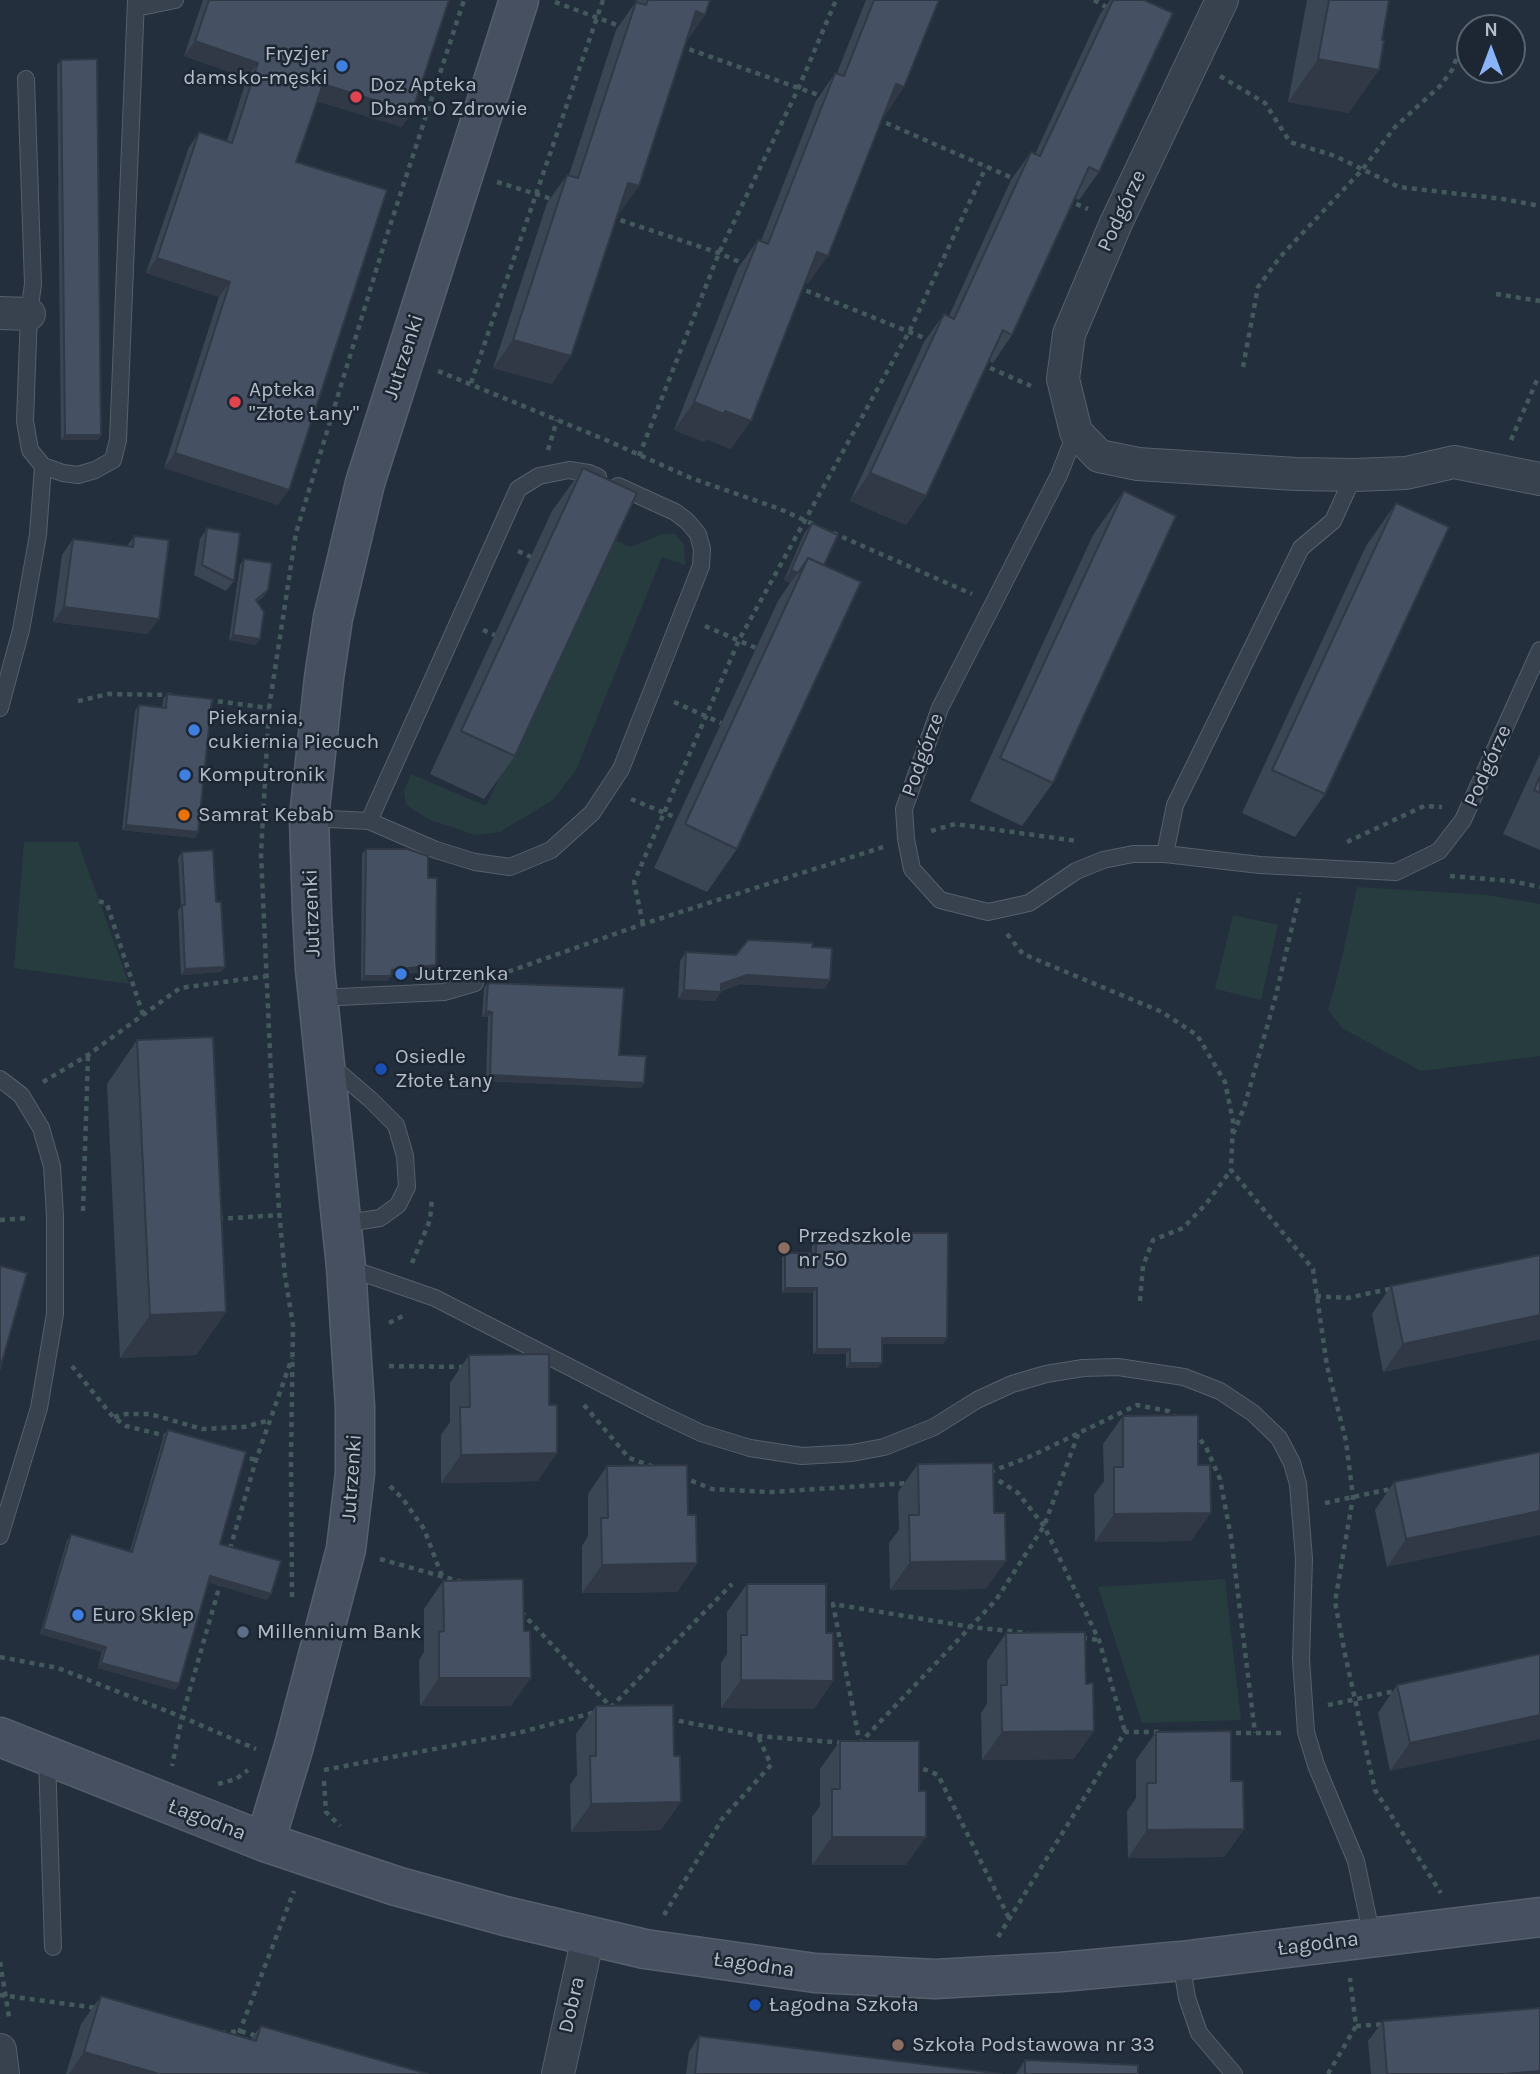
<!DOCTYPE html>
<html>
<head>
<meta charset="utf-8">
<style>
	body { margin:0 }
	#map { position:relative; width:1540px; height:2074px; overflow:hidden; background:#242f3e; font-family:Karla,sans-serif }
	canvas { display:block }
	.north { position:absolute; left:1456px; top:14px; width:70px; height:70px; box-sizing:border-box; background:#1d2633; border:2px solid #59626f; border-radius:50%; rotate:0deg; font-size:19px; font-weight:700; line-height:28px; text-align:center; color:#b4bcc9 }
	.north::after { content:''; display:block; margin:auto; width:24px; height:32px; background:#8ab4f8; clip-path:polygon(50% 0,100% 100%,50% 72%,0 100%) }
</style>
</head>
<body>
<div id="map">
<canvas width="1540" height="2074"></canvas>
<div class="north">N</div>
</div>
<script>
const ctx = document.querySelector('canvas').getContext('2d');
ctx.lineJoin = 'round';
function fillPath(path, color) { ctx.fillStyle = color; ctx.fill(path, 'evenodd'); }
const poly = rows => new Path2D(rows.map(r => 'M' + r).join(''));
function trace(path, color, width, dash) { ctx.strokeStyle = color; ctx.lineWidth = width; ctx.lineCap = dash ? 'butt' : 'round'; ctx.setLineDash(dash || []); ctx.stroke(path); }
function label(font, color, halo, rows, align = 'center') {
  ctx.font = font + ' Karla,sans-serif'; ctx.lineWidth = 5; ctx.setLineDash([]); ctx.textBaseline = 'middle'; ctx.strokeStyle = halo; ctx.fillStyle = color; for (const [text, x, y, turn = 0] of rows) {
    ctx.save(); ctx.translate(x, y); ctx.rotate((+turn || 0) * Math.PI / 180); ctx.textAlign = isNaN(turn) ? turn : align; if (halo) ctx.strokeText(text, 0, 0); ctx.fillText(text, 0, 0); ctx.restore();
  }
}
fillPath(poly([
	[663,534,675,534,684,545,685,565,662,557,576,770,553,800,500,832,476,835,430,820,406,805,404,791,411,774,486,806,611,538,630,547],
	[24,842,78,842,129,984,14,968],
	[1357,887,1487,895,1540,904,1540,1056,1421,1071,1342,1028,1328,1010,1341,962],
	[1233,915,1278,925,1261,1000,1215,989],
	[1225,1579,1241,1720,1142,1723,1098,1587]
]), '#263c3f');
const lane = poly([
	[136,8,175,0],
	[1076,432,1059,475,940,708,904,809,906,839,912,869,940,900,988,912,1029,903,1076,871,1103,860,1133,854,1165,854,1260,865,1396,872,1439,851,1463,820,1540,650],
	[43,466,63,473,78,475,95,470,113,460,118,440,136,0],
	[0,708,21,630,38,535,43,466,30,450,25,421,29,314,33,284,26,79],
	[309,818,369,821,436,850,475,862,510,867,551,850,592,813,621,769,701,566,702,549,698,534,687,521,675,512,618,486],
	[369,821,518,489,539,476,569,470,589,473,598,477],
	[1165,854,1175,805,1301,548,1333,521,1354,475],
	[318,998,444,992,475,983],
	[329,1064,371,1100,396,1125,405,1156,407,1187,398,1205,380,1218,341,1224],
	[0,1079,21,1095,41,1128,52,1166,55,1216,55,1314,39,1408,0,1536],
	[346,1267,435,1298,657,1412,701,1433,750,1448,802,1456,852,1453,884,1447,934,1427,977,1400,1012,1384,1046,1374,1083,1368,1118,1367,1184,1377,1220,1391,1253,1413,1279,1438,1292,1463,1298,1484,1304,1559,1301,1659,1306,1732,1316,1765,1356,1861,1372,1937],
	[47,1757,53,1947],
	[1181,1961,1187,1998,1199,2033,1234,2074]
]);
const street = poly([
	[1222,0,1116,223,1069,334,1063,379,1076,432,1099,456,1138,464,1296,474,1354,475,1406,473,1454,462,1540,479],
	[0,313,29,314],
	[0,2050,3,2074],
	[558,2074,588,1937]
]);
const secondary = poly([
	[0,1737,265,1842,396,1886,505,1916,645,1949,815,1973,935,1979,1061,1972,1181,1961,1540,1917],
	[265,1842,294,1746,346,1549,355,1473,355,1407,346,1267,315,969,312,911,309,818,324,678,333,618,365,483,519,0]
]);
trace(lane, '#565f6c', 18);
trace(street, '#565f6c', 34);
trace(secondary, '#565f6c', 41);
trace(poly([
	[1094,0,1108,8],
	[555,2,622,27],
	[1512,43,1514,43],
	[680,46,824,97],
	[1220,76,1265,103,1290,142,1335,156,1399,187,1503,199,1540,206],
	[877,119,1017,180],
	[497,182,555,200],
	[1067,200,1088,209],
	[611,217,719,253,744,264],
	[797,287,932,341],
	[1496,294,1540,301],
	[981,364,1031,386],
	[1243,367,1258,287,1280,257,1362,170,1395,127,1440,86,1452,70,1461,47,1470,43],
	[438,371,606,440,691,478,780,509,815,525],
	[471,383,603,0],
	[1511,440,1537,380],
	[548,450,557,420],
	[639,456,719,253,799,87,836,0],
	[833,533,972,594],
	[518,551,531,557],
	[705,626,756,648],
	[483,630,495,635],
	[208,700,269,708],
	[78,701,108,694,171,695],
	[674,702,721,723],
	[631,799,677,818],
	[931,831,955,824,1077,841],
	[1347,842,1424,806,1442,807],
	[1450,876,1511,881,1540,887],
	[99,901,107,904,143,1015],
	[643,924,634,882,739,640,910,330,986,167],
	[1007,934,1023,954,1162,1012,1197,1035,1225,1082,1233,1121,1231,1170,1313,1269,1327,1366,1346,1441,1353,1497,1335,1602,1345,1654,1375,1790,1441,1893],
	[499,975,643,924,883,847],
	[43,1082,88,1055,180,988,268,976],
	[1233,1134,1244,1108,1276,995,1300,893],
	[83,1211,88,1056],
	[218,1219,280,1215],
	[0,1220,30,1218],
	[412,1263,430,1220,432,1198],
	[1316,1296,1347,1298,1394,1288],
	[1140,1301,1143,1266,1153,1240,1183,1228,1206,1204,1231,1170],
	[389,1323,403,1316],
	[72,1366,113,1417,126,1426,167,1436],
	[389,1366,465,1367],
	[584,1405,629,1458,654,1467],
	[114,1417,126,1414,150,1414,202,1429,244,1427,270,1420],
	[1194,1432,1206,1447,1220,1479,1231,1537,1255,1733],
	[240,1456,256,1460],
	[990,1472,1029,1457,1137,1405,1168,1411,1177,1418],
	[682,1477,712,1489,772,1492,909,1483],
	[989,1479,998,1480,1018,1493,1044,1526,1099,1640,1125,1732],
	[390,1486,403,1499,424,1529,442,1576],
	[1325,1503,1395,1488],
	[230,1549,256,1460,292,1358],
	[380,1559,462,1582],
	[221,1581,182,1717,256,1749],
	[292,1597,291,1458,293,1325,285,1276,279,1210,272,1096,261,854,269,708,296,533,386,238,464,0],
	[521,1612,611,1707,732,1584],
	[1082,1638,1099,1640],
	[0,1657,58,1668,182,1717,172,1766],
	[1328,1705,1395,1691],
	[669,1719,758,1736,844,1743],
	[1226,1733,1281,1733],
	[859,1744,996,1600,1044,1526,1079,1432],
	[860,1745,833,1604,971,1627,1028,1633],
	[914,1765,938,1775,1009,1918],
	[324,1770,518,1733,596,1712],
	[324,1781,326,1812,340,1826],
	[218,1784,236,1779,248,1770],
	[664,1915,722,1819,771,1765,758,1736],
	[998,1937,1125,1732,1162,1732],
	[0,1962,9,2017],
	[0,1995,97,2008],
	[1356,2026,1386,2024],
	[221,2033,240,2031,257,2036],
	[239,2033,294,1891],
	[1328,2074,1356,2026,1350,1978]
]), '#44595c', 4.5, [5, 5]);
trace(lane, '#38414e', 16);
trace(street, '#38414e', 32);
trace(secondary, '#465061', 38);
fillPath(poly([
	[203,0,449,0,402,127,317,101,296,162,278,505,164,468,219,297,146,273,189,147,199,132,227,141,247,78,184,56],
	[637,0,710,0,685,43,552,384,493,368,547,203,567,175,569,175,616,30],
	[866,0,939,0,885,116,883,115,808,284,805,283,731,449,706,439,704,442,674,430,738,268,758,240,761,241,816,101,835,73,837,73],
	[1110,0,1144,0,1099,172,1079,200,1075,198,1012,335,993,363,989,361,926,496,906,525,850,501,924,342,944,314,949,316,1011,180,1031,152,1035,154,1099,16],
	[1307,0,1389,0,1382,40,1349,113,1288,102],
	[61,60,101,435,98,440,61,440,57,65],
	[583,468,515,756,484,799,430,774,552,511],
	[1124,491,1053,783,1022,826,970,801,1093,535],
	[1396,503,1325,794,1295,837,1242,813,1366,546],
	[812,523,824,565,737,849,707,892,654,868,778,601,790,583,784,580,804,534],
	[207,528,234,581,226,591,194,575,200,539],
	[134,536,148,634,53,622,62,555,73,539,127,546],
	[244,559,268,590,264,596,257,602,256,645,229,640,240,565],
	[167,694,198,832,195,838,122,830,135,711,139,705,162,708,163,699],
	[1540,754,1540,850,1503,834],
	[366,849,428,878,432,971,391,975,387,981,361,981,362,854],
	[182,852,216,902,225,967,221,972,181,975,178,911,181,906,178,858],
	[812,947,830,980,824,989,740,984,721,991,715,1001,678,999,680,961,686,952,736,955],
	[488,983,619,1055,644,1083,641,1088,486,1081,488,1017,482,1017,484,988],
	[137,1040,226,1312,196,1355,120,1358,107,1084],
	[878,1233,947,1338,943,1344,882,1344,878,1368,846,1368,846,1354,813,1354,813,1293,782,1293,782,1258,785,1253,812,1253,812,1246,816,1241,874,1241,874,1238],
	[1540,1255,1540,1339,1383,1372,1372,1314,1391,1286],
	[469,1355,538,1481,441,1483,441,1435,450,1422,450,1383],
	[1123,1416,1191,1541,1095,1542,1094,1495,1104,1481,1103,1444],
	[168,1430,220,1544,267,1600,209,1582,179,1684,175,1690,98,1668,102,1652,40,1634,67,1540,71,1534,130,1551,164,1435],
	[1540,1452,1387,1567,1375,1510,1394,1482],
	[918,1464,986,1589,890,1590,889,1543,899,1530,898,1492],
	[607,1466,688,1515,697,1563,677,1592,582,1593,582,1546,588,1536,588,1494],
	[443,1581,511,1706,420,1706,419,1660,424,1652,424,1609],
	[747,1584,826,1633,833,1681,814,1709,721,1708,721,1663,727,1654,727,1612],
	[1006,1633,1074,1759,982,1760,981,1713,987,1704,987,1661],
	[1540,1654,1390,1771,1378,1713,1397,1685],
	[596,1706,661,1830,571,1832,570,1785,577,1775,576,1734],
	[1156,1732,1231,1781,1244,1829,1224,1857,1128,1858,1127,1811,1136,1798,1136,1760],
	[840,1741,906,1865,812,1865,812,1817,820,1806,820,1769],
	[101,1996,251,2039,261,2026,428,2074,66,2074,81,2024],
	[1383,2021,1540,2074,1371,2074,1368,2041],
	[699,2036,1002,2074,686,2074,689,2052],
	[1025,2060,1138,2074,1016,2074]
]), '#3b4654');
fillPath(poly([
	[696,11,705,15,686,43],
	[195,41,258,63,247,78,184,56],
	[1318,59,1379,70,1349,113,1288,102],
	[323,84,412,112,402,127,312,100],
	[896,84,904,87,885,116,876,112],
	[628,183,639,186,619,214,608,211],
	[817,252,828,256,808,284,798,280],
	[157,258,230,282,219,297,146,273],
	[513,340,571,356,552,384,493,368],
	[694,402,725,411,751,421,731,449,706,439,704,442,674,430],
	[65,435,101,435,98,440,61,440],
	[175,453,289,490,278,505,164,468],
	[870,473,926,496,906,525,850,501],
	[791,570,798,573,790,583,784,580],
	[64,607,159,619,148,634,53,622],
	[233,635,260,639,256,645,229,640],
	[126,825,198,832,195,838,122,830],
	[436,965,432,971,388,975,392,970],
	[225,967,221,972,181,975,185,969],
	[747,975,830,980,824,989,740,984,719,991,721,992,715,1001,678,999,684,990,721,984],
	[364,976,391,976,387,981,361,981],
	[486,1011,492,1012,488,1017,482,1017],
	[490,1075,644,1083,641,1088,486,1081],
	[785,1288,817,1288,813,1293,782,1293],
	[226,1312,196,1355,120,1358,150,1315],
	[1540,1315,1540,1339,1383,1372,1403,1344],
	[882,1338,947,1338,943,1344,878,1344],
	[817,1349,850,1349,846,1354,813,1354],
	[850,1363,882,1363,878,1368,846,1368],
	[557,1453,538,1481,441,1483,461,1455],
	[1540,1511,1540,1535,1387,1567,1406,1539],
	[1211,1513,1191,1541,1095,1542,1114,1514],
	[1006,1561,986,1589,890,1590,910,1562],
	[697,1563,677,1592,582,1593,602,1565],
	[210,1576,271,1594,267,1600,207,1582],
	[43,1629,106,1647,102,1652,40,1634],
	[101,1663,179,1684,175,1690,98,1668],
	[439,1678,531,1678,511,1706,420,1706],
	[741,1680,833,1681,814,1709,721,1708],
	[1540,1715,1540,1739,1390,1771,1410,1743],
	[1094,1731,1074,1759,982,1760,1002,1732],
	[681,1802,661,1830,571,1832,591,1804],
	[1244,1829,1224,1857,1128,1858,1147,1830],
	[832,1837,926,1837,906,1865,812,1865],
	[84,2052,159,2074,69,2074],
	[1540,2071,1540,2074,1505,2074]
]), '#303945');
const building = poly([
	[209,0,449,0,412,112,323,84,296,162,387,190,289,490,175,453,230,282,157,258,199,132,232,143,258,63,195,41,209,0],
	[648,0,710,0,705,15,696,11,639,186,628,183,571,356,513,340,567,175,578,178,636,2,646,5,648,0],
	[874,0,939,0,904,87,896,84,828,256,817,252,751,421,725,411,724,414,694,402,758,240,768,244,835,73,844,76,874,0],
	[1113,0,1144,0,1173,13,1099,172,1089,167,1012,335,1003,330,926,496,870,473,944,314,954,319,1031,152,1040,156,1113,0],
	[1329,0,1389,0,1382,40,1384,40,1379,70,1318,59,1329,0],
	[97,59,101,435,65,435,61,60,97,59],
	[583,468,637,493,515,756,461,731,583,468],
	[1124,491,1176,516,1053,783,1000,758,1124,491],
	[1396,503,1449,527,1325,794,1272,770,1396,503],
	[812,523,838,535,824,565,808,558,798,573,791,570,812,523],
	[207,528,240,533,234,581,202,565,207,528],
	[134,536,169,540,159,619,64,607,73,539,133,547,134,536],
	[808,558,861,582,737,849,685,824,808,558],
	[244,559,272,563,268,590,256,600,264,612,260,639,233,635,244,559],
	[167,694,212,699,198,832,126,825,139,705,166,708,167,694],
	[1540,776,1540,793,1534,790,1540,776],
	[366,849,407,849,428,856,428,878,437,878,436,965,392,970,391,976,364,976,366,849],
	[213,850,216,902,221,902,225,967,185,969,182,905,185,905,182,852,213,850],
	[748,940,813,943,812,947,832,948,830,980,747,975,721,984,721,992,684,990,686,952,736,955,748,940],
	[488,983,624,988,619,1055,646,1056,644,1083,490,1075,492,1012,486,1011,488,983],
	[213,1037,226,1312,150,1315,137,1040,213,1037],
	[878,1233,948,1233,947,1338,882,1338,882,1363,850,1363,850,1349,817,1349,817,1288,785,1288,785,1253,816,1253,816,1241,878,1241,878,1233],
	[1540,1255,1540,1315,1403,1344,1391,1286,1540,1255],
	[0,1266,27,1273,0,1369,0,1266],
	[549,1354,549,1405,557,1405,557,1453,461,1455,460,1407,470,1407,469,1355,549,1354],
	[1198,1415,1198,1465,1210,1465,1211,1513,1114,1514,1114,1467,1123,1467,1123,1416,1198,1415],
	[168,1430,246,1452,220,1544,281,1561,271,1594,210,1576,179,1684,101,1663,106,1647,43,1629,71,1534,132,1552,168,1430],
	[1540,1452,1540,1511,1406,1539,1394,1482,1540,1452],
	[993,1463,994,1513,1005,1513,1006,1561,910,1562,909,1515,919,1515,918,1464,993,1463],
	[687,1465,688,1515,696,1515,697,1563,602,1565,601,1518,608,1518,607,1466,687,1465],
	[523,1579,524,1631,530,1631,531,1678,439,1678,439,1632,444,1631,443,1581,523,1579],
	[747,1584,826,1584,826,1633,833,1633,833,1681,741,1680,741,1635,747,1635,747,1584],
	[1085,1632,1086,1684,1093,1683,1094,1731,1002,1732,1001,1685,1007,1685,1006,1633,1085,1632],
	[1540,1654,1540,1715,1410,1743,1397,1685,1540,1654],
	[673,1705,674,1756,680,1756,681,1802,591,1804,590,1756,596,1756,596,1706,673,1705],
	[1231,1731,1231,1781,1243,1781,1244,1829,1147,1830,1147,1783,1156,1783,1156,1732,1231,1731],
	[840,1741,919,1741,919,1791,926,1791,926,1837,832,1837,832,1789,840,1789,840,1741],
	[101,1996,256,2041,261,2026,428,2074,159,2074,84,2052,101,1996],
	[1540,2008,1540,2071,1505,2074,1387,2074,1383,2021,1540,2008],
	[699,2036,1002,2074,695,2074,699,2036],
	[1025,2060,1138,2065,1138,2074,1025,2074,1025,2060]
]);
fillPath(building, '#455162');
trace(building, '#303945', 2);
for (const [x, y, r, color] of [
	[342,66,7,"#3f7fe0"],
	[356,97,7,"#e0444e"],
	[235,402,7,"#e0444e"],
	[194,730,7,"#3f7fe0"],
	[185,775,7,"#3f7fe0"],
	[184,815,7,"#e8710a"],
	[401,974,7,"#3f7fe0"],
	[381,1069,7,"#1a4fb4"],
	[784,1248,7,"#8d6e63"],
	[78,1615,7,"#3f7fe0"],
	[243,1632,7,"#5c6f8a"],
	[755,2005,7,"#1a4fb4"],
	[898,2045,7,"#8d6e63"]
]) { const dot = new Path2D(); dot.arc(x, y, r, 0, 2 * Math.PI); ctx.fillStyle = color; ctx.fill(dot); trace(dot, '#1d2633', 2.5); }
label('21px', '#b4bcc9', '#1d2633', [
	["Fryzjer",328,54,"right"],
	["damsko-męski",328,78,"right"],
	["Doz Apteka",370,85],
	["Dbam O Zdrowie",370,109],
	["Apteka",249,390],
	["\"Złote Łany\"",249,414],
	["Piekarnia,",208,718],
	["cukiernia Piecuch",208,742],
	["Komputronik",199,775],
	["Samrat Kebab",198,815],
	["Jutrzenka",415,974],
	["Osiedle",395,1057],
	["Złote Łany",395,1081],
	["Przedszkole",798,1236],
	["nr 50",798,1260],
	["Euro Sklep",92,1615],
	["Millennium Bank",257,1632],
	["Łagodna Szkoła",769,2005],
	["Szkoła Podstawowa nr 33",912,2045]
], 'left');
label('21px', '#b4bcc9', '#1d2633', [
	["Podgórze",1122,211,-65],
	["Jutrzenki",404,357,-72],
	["Podgórze",923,755,-70],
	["Podgórze",1488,766,-66],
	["Jutrzenki",312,913,-92],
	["Jutrzenki",352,1478,-86],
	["Łagodna",207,1820,21],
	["Łagodna",1318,1944,-7],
	["Łagodna",754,1965,8],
	["Dobra",572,2005,-77]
]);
</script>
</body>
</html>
